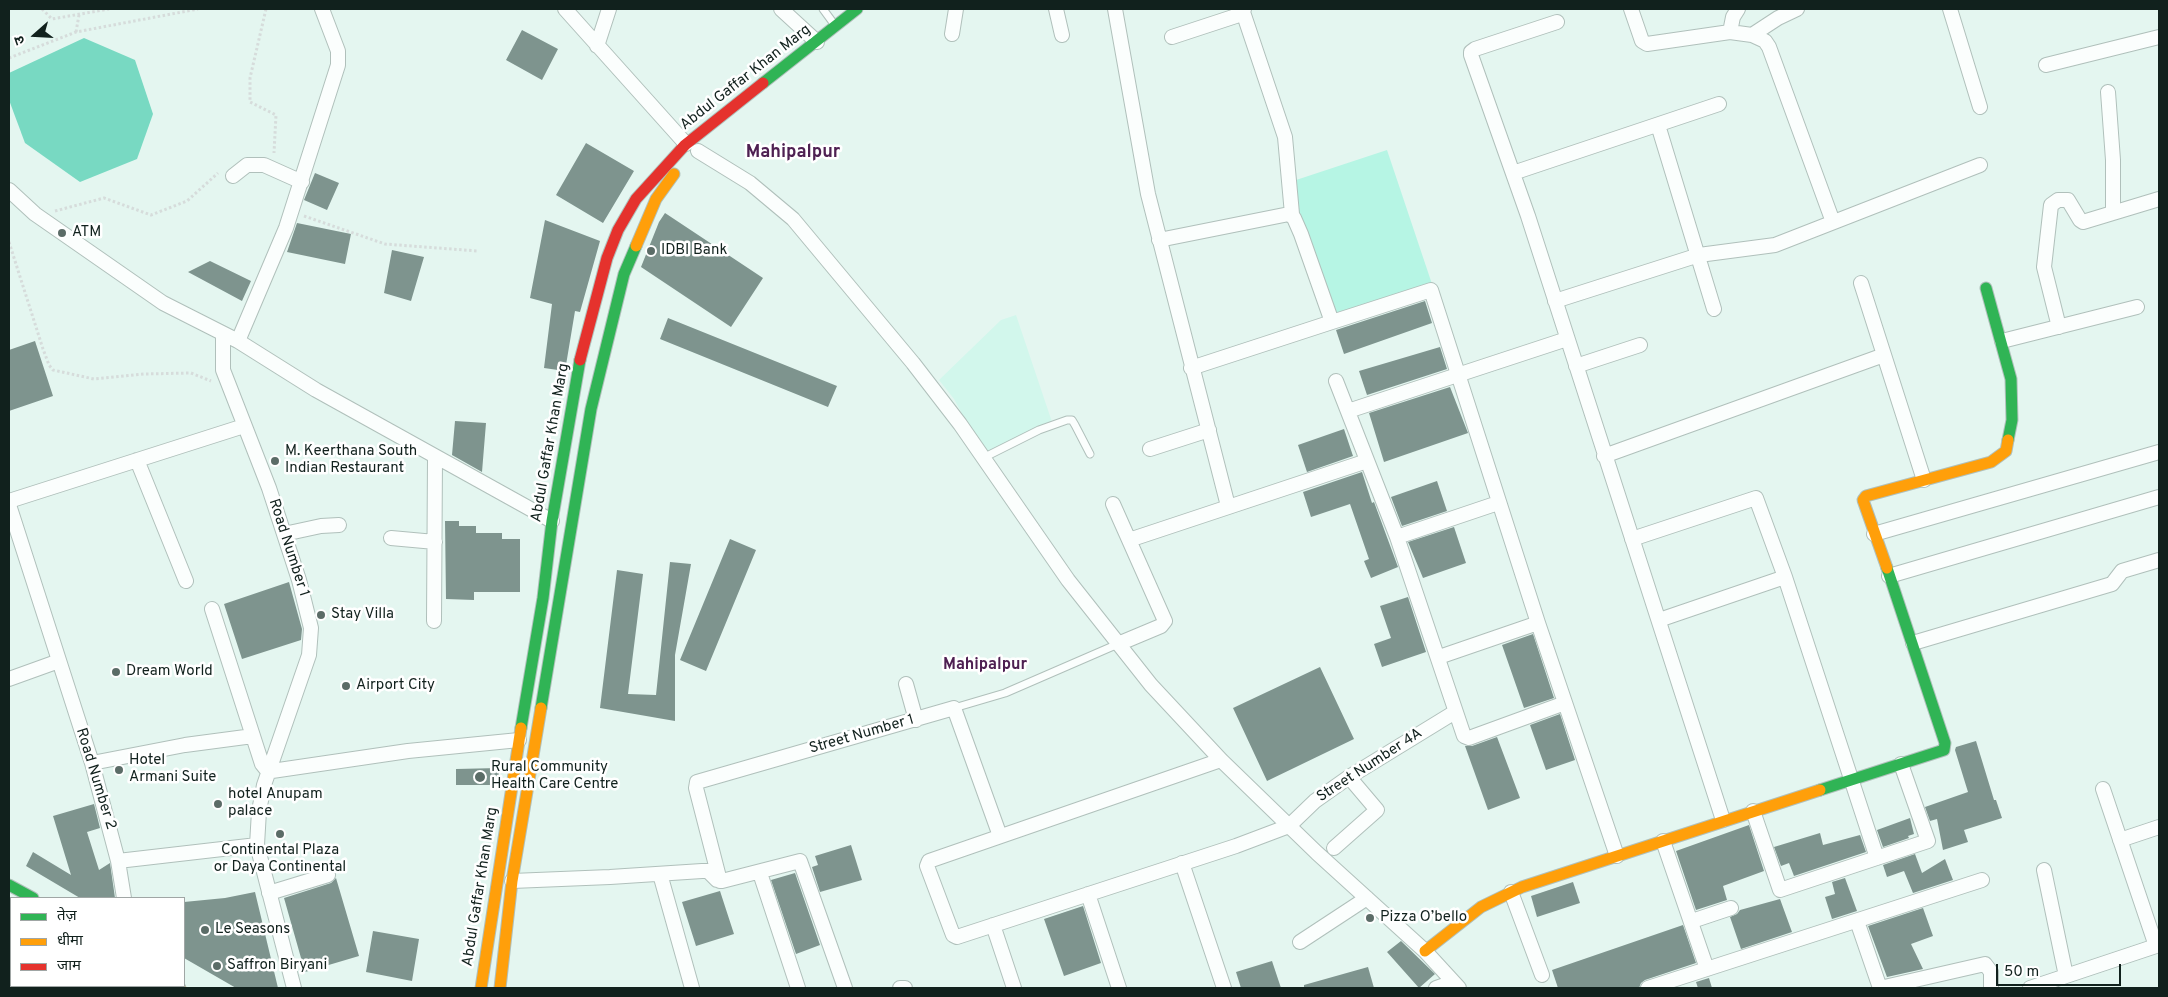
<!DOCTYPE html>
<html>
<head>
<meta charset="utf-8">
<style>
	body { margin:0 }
	#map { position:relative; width:2168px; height:997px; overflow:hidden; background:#e4f6f0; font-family:Overpass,"Noto Sans Devanagari",sans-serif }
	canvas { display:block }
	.frame { position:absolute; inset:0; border:10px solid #11211d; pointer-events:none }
	.legend { position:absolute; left:10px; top:897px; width:175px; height:90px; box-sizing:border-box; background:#fff; border:1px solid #a0a6a5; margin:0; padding:6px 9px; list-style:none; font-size:15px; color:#11211d }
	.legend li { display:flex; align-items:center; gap:10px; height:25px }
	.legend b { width:25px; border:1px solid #a0a6a5 }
	.north { position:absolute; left:10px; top:10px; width:50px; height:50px; -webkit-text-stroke:4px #fff; paint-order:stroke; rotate:251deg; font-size:14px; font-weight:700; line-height:20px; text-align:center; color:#11211d }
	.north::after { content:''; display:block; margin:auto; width:18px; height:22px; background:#11211d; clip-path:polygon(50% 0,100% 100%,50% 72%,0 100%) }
	.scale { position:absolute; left:1996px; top:964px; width:125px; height:22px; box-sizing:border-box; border:2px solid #11211d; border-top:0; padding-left:6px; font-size:15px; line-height:18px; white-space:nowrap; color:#11211d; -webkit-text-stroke:4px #fff; paint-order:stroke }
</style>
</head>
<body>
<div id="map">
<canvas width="2168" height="997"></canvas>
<div class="frame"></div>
<ul class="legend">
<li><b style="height:6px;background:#30b455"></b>तेज़</li>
<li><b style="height:6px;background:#ff9f0a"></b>धीमा</li>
<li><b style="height:6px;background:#e5322d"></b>जाम</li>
</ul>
<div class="north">उ</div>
<div class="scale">50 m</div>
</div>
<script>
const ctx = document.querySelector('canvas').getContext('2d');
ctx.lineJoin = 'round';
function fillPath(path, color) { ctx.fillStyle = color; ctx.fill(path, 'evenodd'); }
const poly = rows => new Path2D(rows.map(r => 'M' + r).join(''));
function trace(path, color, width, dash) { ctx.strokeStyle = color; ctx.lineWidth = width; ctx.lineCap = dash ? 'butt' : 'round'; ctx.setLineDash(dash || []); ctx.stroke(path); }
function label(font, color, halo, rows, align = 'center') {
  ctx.font = font + ' Overpass,sans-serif'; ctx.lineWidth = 5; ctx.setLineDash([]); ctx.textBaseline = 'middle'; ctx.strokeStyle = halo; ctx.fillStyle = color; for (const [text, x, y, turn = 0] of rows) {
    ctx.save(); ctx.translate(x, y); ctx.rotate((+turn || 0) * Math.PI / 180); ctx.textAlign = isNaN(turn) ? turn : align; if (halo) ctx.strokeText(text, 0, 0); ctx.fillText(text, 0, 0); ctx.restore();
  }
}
fillPath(poly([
	[1016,315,1052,422,984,454,954,399,939,380,1001,320]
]), '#d2f7ec');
fillPath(poly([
	[1387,150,1433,287,1332,322,1287,183]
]), '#b6f5e4');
fillPath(poly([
	[84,38,135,60,153,114,137,159,80,182,25,143,9,100,9,73]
]), '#78d9c2');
fillPath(poly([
	[522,30,558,49,542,80,506,60],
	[586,143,634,171,603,223,556,195],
	[315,173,339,183,327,210,304,200],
	[665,213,763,278,731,327,641,267,659,222],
	[545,220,600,241,580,312,575,311,565,371,544,368,552,304,530,298],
	[297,223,351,234,345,264,287,252],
	[392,250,424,257,411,301,384,293],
	[210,261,251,281,242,301,188,272],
	[1425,301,1432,323,1344,354,1336,330],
	[668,318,837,386,828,407,660,339],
	[35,341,53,396,9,411,9,350],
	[1440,347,1447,369,1367,395,1359,371],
	[1450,387,1468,433,1384,462,1369,413],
	[455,421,486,423,482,472,452,455],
	[1344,429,1353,456,1307,472,1298,445],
	[1362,472,1372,503,1374,502,1398,567,1371,578,1364,561,1369,559,1350,504,1311,517,1303,492],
	[1437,481,1447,511,1402,526,1391,497],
	[445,521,459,521,459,526,476,526,476,533,502,533,502,539,520,539,520,592,474,592,474,600,446,599],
	[1454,527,1466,563,1423,578,1408,542],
	[730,539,756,550,706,671,680,660],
	[670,562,691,564,675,655,675,721,600,708,617,570,643,574,628,694,656,695],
	[289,582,302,629,301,640,242,659,224,604],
	[1408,597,1426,652,1382,667,1374,644,1391,638,1380,606],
	[1533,634,1554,698,1524,708,1502,645],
	[1320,667,1354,739,1267,781,1233,708],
	[1560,714,1575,760,1546,770,1530,725],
	[1497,737,1520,798,1488,810,1465,746,1472,746],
	[1976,741,1994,800,1996,800,2002,818,1964,830,1968,842,1943,850,1937,819,1930,821,1925,807,1968,792,1955,750,1956,747],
	[499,768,499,785,456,785,456,769],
	[94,804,100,828,87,832,99,870,110,863,115,898,80,898,26,866,33,852,71,875,53,816],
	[1910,818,1914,834,1908,836,1909,838,1883,847,1877,830],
	[1749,825,1764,871,1723,886,1727,900,1696,910,1676,851],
	[1820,833,1823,845,1860,835,1866,852,1794,876,1789,863,1781,866,1774,847],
	[851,845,862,880,820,892,812,867,818,865,815,856],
	[1915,854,1922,873,1945,859,1953,880,1913,893,1904,871,1887,877,1883,865],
	[795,873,820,945,796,954,771,880],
	[336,878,359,956,305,972,284,898,331,883],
	[1845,878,1857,911,1832,919,1825,897,1835,894,1832,882],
	[1573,882,1580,903,1537,917,1531,896],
	[720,891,734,934,696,946,682,902],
	[255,892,278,988,236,988,184,958,184,902,225,898],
	[1780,899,1792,932,1741,949,1730,917,1737,914,1740,910],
	[1083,906,1101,963,1064,976,1044,919],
	[1923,908,1933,936,1911,944,1923,969,1887,977,1868,926],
	[1683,925,1696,963,1645,980,1641,983,1639,988,1558,988,1552,970],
	[373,931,419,939,412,981,366,972],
	[1401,941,1435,974,1419,988,1387,952],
	[1272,961,1281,988,1241,988,1236,972],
	[1368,967,1374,988,1304,988,1304,985],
	[1709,978,1712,988,1698,988,1696,982]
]), '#7e948e');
const lane = poly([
	[823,9,834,24],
	[983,458,1039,430,1067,420,1072,420,1075,425,1090,454],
	[954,708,1005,693,1118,644]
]);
const street = poly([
	[565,9,686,144],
	[781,9,817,42],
	[1056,9,1062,35],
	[1115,9,1148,194,1228,506],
	[1631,9,1642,41,1647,44,1730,32,1752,35,1765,41,1769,47,1833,222],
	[1950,9,1980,107],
	[1243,12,1285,137,1292,214],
	[1557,22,1475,49,1471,52,1471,55,1528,216,1723,820],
	[1730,32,1733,17,1738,9],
	[952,34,956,9],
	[1752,35,1778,18,1797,9],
	[1172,37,1239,15,1243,12,1244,9],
	[597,46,609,9],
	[2046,65,2159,37],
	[2108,92,2113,160,2113,213],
	[1658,125,1714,309],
	[698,151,750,183,793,219,913,363,960,424,1068,580,1151,685,1221,760,1317,853,1425,951,1459,988],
	[1513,173,1719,104],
	[233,176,247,165,264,165,302,182],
	[9,190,35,214,163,303,238,341,316,390,552,521],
	[1159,240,1289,214,1294,218,1301,234,1332,322,1431,290,1538,623,1617,856],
	[1861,283,1924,480],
	[1555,301,1699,255,1775,245,1980,165],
	[2059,327,2044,267,2051,205,2058,200,2068,200,2080,220,2083,222,2159,199],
	[223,335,223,370,269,488,299,580,311,628,309,655,264,785,259,811,257,845,294,988],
	[238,341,286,228,338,65,338,51,322,9],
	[2002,341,2137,307],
	[1576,366,1640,345],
	[1191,368,1332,322],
	[1336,381,1397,537,1464,736,1469,738,1565,703],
	[1348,411,1567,339],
	[1150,449,1209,430],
	[1604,456,1884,355],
	[137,460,186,581],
	[9,501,244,426],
	[1113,504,1165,621,1161,626,1118,644],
	[9,505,92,763,118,861,124,898],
	[284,534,321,526,339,525],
	[1874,534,2159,452],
	[1397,537,1498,503],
	[391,538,435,542],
	[1632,539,1756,498,1785,577,1877,858],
	[1129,540,1367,461],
	[1889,576,2159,497],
	[212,609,262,764,266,769,272,771,408,751,519,740],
	[1659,620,1785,577],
	[434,621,435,458],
	[1913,643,2112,584,2122,571,2159,560],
	[1439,657,1538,623],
	[9,679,59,661],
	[906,684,916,720],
	[1221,760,929,861,927,866,953,935,957,937,1236,846,1289,826,1315,801,1349,777,1455,712],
	[92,763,185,745,253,736],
	[2103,789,2156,946],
	[1753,811,1780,890,1928,841,1901,764],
	[2120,840,2159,827],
	[1663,841,1707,969],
	[1334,848,1377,810,1349,777],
	[118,861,257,845],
	[1182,863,1224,988],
	[2044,870,2066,976],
	[760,873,798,988],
	[660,874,692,988],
	[512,881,610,877,702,871,708,871,717,880,722,881,800,861,845,988],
	[720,881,696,788,697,782,954,708,1000,836],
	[1511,892,1542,975],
	[269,893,328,875],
	[1088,894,1119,988],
	[1692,921,1731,908],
	[1857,921,1880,988],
	[993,925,1014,988],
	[1300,942,1367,898],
	[112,988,113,986],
	[900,988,905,988],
	[1436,988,1453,982],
	[1648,988,1982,880],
	[1880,988,1985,964,1991,972,1991,988],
	[2030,988,2159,945]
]);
const fast = poly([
	[763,83,857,9],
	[1986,288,2011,379,2012,420,2008,440],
	[541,708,591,409,624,274,636,246],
	[521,728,543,598,552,521,580,360],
	[1820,790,1944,750,1945,743,1887,568],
	[9,885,33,898]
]);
const slow = poly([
	[636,246,656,199,674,174],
	[1887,568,1863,500,1866,496,1991,462,2006,451,2008,440],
	[1425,951,1481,907,1522,887,1820,790],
	[93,986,97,988],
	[176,986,180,988],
	[481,988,521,728],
	[500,988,512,881,541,708]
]);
const jam = poly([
	[580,360,607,258,618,230,636,199,685,145,763,83],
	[9,938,11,940]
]);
trace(lane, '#b0c0bb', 9);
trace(street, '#b0c0bb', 16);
trace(fast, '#b0c0bb', 13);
trace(slow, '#b0c0bb', 13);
trace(jam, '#b0c0bb', 13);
trace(poly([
	[42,9,52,19,109,9],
	[266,9,250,78,250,102,276,115,274,153],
	[76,32,79,15],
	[9,58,76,32,198,9],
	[55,211,104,198,151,215,187,201,218,173],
	[304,216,385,244,478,251],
	[9,242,43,349,49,365,53,370,94,379,144,374,191,373,211,381]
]), '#d6dcdb', 3, [2.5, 2.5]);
trace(lane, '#fbfefd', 7);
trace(street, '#fbfefd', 14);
trace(fast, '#30b455', 11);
trace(slow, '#ff9f0a', 11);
trace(jam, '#e5322d', 11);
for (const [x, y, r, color] of [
	[62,233,5,"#5b6c67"],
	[651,251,5,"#5b6c67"],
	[275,461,5,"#5b6c67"],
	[321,615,5,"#5b6c67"],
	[116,672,5,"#5b6c67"],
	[346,686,5,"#5b6c67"],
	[119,770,5,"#5b6c67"],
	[480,777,6,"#5b6c67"],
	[218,804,5,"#5b6c67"],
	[280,834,5,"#5b6c67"],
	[1370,918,5,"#5b6c67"],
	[205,930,5,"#5b6c67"],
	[217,966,5,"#5b6c67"]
]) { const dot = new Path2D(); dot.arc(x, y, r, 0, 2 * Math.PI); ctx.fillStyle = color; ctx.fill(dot); trace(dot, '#fff', 2); }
label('15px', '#11211d', '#fff', [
	["Abdul Gaffar Khan Marg",746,78,-38],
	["Abdul Gaffar Khan Marg",551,443,-80],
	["Road Number 1",288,548,72],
	["Street Number 1",862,735,-16],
	["Street Number 4A",1370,766,-33],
	["Road Number 2",95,779,73],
	["Abdul Gaffar Khan Marg",481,887,-81]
]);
label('15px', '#11211d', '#fff', [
	["ATM",72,233],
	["IDBI Bank",661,251],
	["M. Keerthana South",285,452],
	["Indian Restaurant",285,469],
	["Stay Villa",331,615],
	["Dream World",126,672],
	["Airport City",356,686],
	["Hotel",129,761],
	["Armani Suite",129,778],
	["Rural Community",491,768],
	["Health Care Centre",491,785],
	["hotel Anupam",228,795],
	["palace",228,812],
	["Continental Plaza",280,851,"center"],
	["or Daya Continental",280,868,"center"],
	["Pizza O’bello",1380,918],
	["Le Seasons",215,930],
	["Saffron Biryani",227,966]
], 'left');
label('bold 16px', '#4e2052', '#fff', [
	["Mahipalpur",985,666]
]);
label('bold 18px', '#4e2052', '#fff', [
	["Mahipalpur",793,153]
]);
</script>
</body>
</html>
